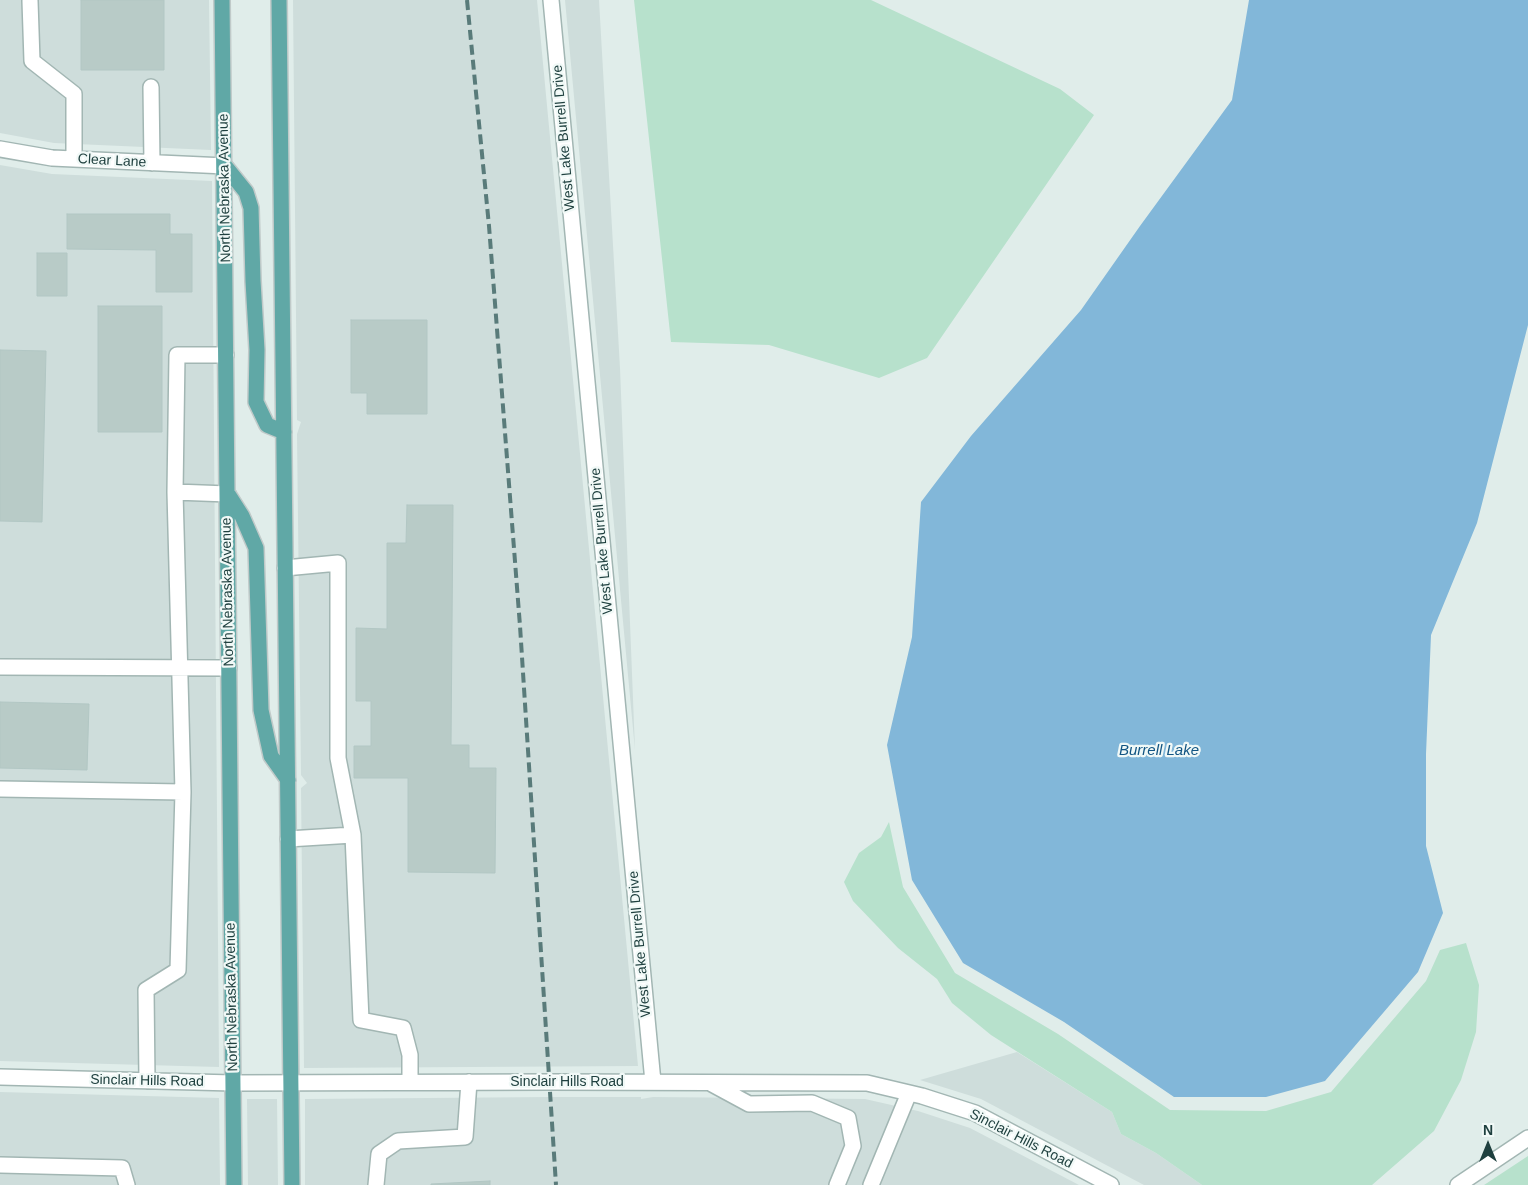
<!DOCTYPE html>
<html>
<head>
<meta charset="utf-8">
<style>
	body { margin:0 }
	#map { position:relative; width:1528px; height:1185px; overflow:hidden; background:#e0edea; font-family:Helvetica,sans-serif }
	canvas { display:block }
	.north { position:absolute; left:1463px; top:1120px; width:50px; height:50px; -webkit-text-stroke:4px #f1f9f7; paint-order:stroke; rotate:0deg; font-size:14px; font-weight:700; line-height:20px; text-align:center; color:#1f403f }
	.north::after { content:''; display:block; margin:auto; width:18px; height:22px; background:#1f403f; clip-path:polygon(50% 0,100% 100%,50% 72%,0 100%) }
</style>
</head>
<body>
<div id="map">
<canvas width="1528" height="1185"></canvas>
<div class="north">N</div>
</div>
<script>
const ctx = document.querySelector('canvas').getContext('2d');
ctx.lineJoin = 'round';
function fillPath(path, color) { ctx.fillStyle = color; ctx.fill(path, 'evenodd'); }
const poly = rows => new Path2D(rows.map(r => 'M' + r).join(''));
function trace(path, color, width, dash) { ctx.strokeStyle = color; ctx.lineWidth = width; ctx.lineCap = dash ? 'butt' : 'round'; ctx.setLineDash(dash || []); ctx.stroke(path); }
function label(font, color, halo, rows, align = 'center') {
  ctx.font = font + ' Helvetica,sans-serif'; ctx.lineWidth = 4.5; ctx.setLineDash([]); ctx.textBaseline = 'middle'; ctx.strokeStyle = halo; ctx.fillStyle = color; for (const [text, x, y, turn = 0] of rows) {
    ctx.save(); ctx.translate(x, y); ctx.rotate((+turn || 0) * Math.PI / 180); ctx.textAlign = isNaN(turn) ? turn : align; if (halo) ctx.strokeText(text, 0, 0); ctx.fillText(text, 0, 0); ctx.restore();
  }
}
fillPath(poly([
	[0,0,209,0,211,150,54,143,0,133],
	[293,0,537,0,638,1066,304,1068,301,788,307,783,301,775,297,434,301,422,297,420],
	[565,0,599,0,620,368,635,750],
	[0,165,52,174,212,181,219,1067,0,1061],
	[1017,1052,1112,1112,1121,1134,1156,1153,1202,1185,1144,1185,981,1099,920,1080],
	[0,1092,219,1098,220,1185,0,1185],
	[550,1097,641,1097,641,1099,653,1097,865,1099,918,1111,970,1128,1079,1185,305,1185,305,1099],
	[247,1099,277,1099,278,1185,248,1185]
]), '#cedddb');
fillPath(poly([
	[634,0,871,0,1060,89,1094,115,927,358,879,378,769,345,671,342],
	[889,822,903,887,955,973,1058,1034,1170,1110,1266,1111,1331,1092,1426,981,1440,950,1466,943,1479,985,1476,1032,1461,1080,1434,1131,1372,1185,1202,1185,1156,1153,1121,1134,1112,1112,991,1035,952,1003,937,979,898,948,853,901,844,882,859,853,881,837],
	[1528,1156,1528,1185,1484,1185]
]), '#b7e1cc');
fillPath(poly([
	[1249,0,1528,0,1528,325,1477,523,1431,635,1426,754,1426,846,1443,913,1418,972,1325,1081,1266,1097,1174,1097,1064,1022,963,963,912,880,887,745,912,637,921,502,971,436,1081,310,1140,226,1232,100]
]), '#82b7d9');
const building = poly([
	[81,0,164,0,164,70,81,70,81,0],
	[67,214,170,214,170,234,192,234,192,292,156,292,156,250,67,249,67,214],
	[37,253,67,253,67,296,37,296,37,253],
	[98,306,162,306,162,432,98,432,98,306],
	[351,320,427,320,427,414,367,414,367,393,351,393,351,320],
	[0,350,46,351,42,522,0,521,0,350],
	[407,505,453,505,451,745,469,745,469,768,496,768,495,873,408,872,408,778,354,778,354,746,371,746,371,701,356,701,356,628,387,629,387,543,406,543,407,505],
	[0,702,89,704,87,770,0,768,0,702],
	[490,1181,490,1185,431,1185,431,1184,490,1181]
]);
fillPath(building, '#b8cbc7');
trace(building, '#b2c7c4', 1);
const minor = poly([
	[551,0,653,1082],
	[30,1,32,61,74,94,74,159],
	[151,87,152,163],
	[0,149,52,158,225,166],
	[175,492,177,355,226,355],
	[285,568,338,563,338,758,353,835,361,1020,403,1028,410,1055,410,1082],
	[0,667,229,668],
	[0,789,183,792,175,492,228,494],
	[288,839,353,835],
	[0,1077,233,1083,550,1082,867,1083,922,1096,975,1113,1111,1185],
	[147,1081,146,990,178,970,183,792],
	[712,1084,749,1104,812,1103,848,1118,853,1146,837,1185],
	[0,1165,122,1168,127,1185],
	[376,1185,379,1154,398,1141,465,1137,469,1082],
	[871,1185,909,1093],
	[1458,1185,1528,1138]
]);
const major = poly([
	[222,0,234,1185],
	[279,0,292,1185],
	[225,166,246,192,251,208,253,281,257,350,256,402,267,425,284,432],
	[228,494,242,516,256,548,261,710,271,756,288,780]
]);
trace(minor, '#a2b6b3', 18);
trace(major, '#c0cac9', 18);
trace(minor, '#fff', 15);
trace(major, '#60a8a6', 15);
trace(poly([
	[467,0,489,226,520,626,556,1185]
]), '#597b7a', 4, [10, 5]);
label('14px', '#1f403f', '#f1f9f7', [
	["West Lake Burrell Drive",564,138,-95],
	["Clear Lane",112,161,3],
	["North Nebraska Avenue",225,188,-91],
	["West Lake Burrell Drive",602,541,-95],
	["North Nebraska Avenue",228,592,-91],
	["West Lake Burrell Drive",640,944,-95],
	["North Nebraska Avenue",232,997,-91],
	["Sinclair Hills Road",147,1081,1],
	["Sinclair Hills Road",567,1082],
	["Sinclair Hills Road",1021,1139,27]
]);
label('italic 15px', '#125583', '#f1f9f7', [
	["Burrell Lake",1159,751]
]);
</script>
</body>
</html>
